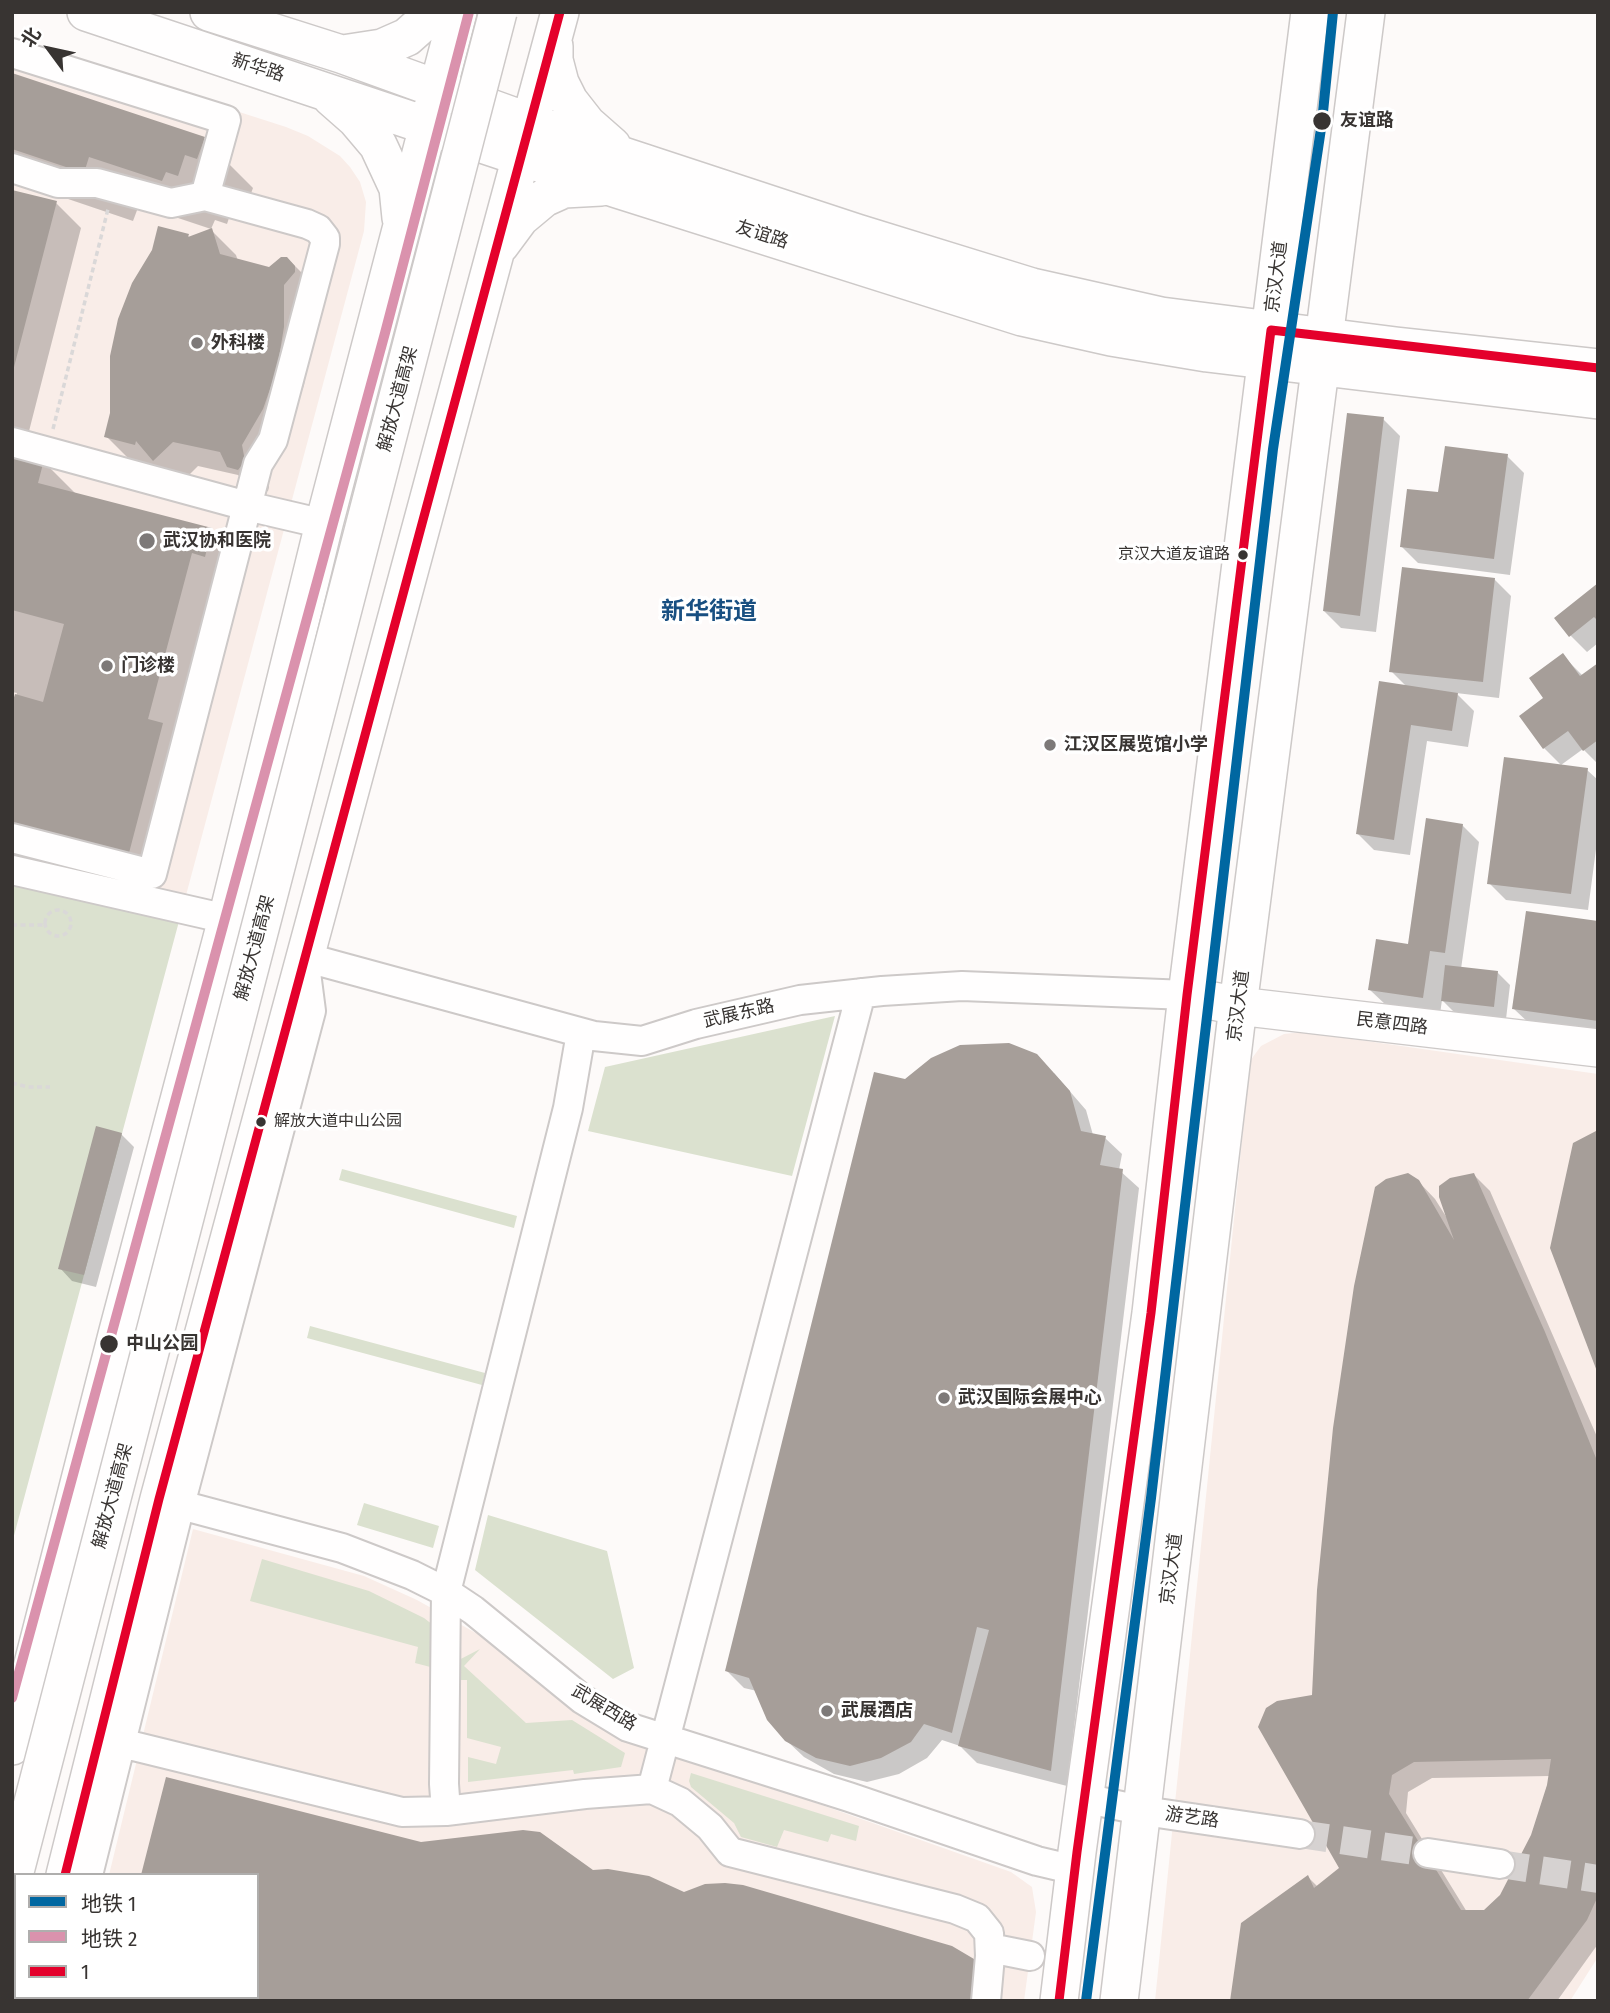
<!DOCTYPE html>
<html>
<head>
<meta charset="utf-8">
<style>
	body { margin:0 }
	#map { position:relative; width:1610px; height:2013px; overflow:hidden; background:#fdfaf9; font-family:"Fira Sans Condensed","Noto Sans SC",sans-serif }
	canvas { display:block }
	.frame { position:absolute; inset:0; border:14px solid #383432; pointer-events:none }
	.legend { position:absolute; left:14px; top:1873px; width:245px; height:126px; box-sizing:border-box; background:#fff; border:2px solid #afaead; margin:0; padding:9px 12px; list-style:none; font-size:21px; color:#383432 }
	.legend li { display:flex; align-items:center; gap:14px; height:35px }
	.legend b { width:35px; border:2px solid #afaead }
	.north { position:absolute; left:14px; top:14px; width:70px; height:70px; -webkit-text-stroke:5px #fff; paint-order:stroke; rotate:303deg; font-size:19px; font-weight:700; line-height:28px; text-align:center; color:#383432 }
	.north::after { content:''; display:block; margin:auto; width:24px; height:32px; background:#383432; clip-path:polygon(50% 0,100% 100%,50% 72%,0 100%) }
</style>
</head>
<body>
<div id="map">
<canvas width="1610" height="2013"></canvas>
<div class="frame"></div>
<ul class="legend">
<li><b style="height:9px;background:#0067a1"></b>地铁 1</li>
<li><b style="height:9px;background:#da92ad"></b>地铁 2</li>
<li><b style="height:9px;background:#e4002b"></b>1</li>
</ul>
<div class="north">北</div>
</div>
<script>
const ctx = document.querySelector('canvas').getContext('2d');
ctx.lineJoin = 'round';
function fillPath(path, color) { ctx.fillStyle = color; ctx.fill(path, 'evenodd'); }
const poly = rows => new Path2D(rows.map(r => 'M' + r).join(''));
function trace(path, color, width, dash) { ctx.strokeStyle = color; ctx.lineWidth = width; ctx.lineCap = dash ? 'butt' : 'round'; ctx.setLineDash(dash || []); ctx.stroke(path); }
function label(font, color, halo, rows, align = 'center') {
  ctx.font = font + ' "Fira Sans Condensed","Noto Sans SC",sans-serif'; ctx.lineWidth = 7; ctx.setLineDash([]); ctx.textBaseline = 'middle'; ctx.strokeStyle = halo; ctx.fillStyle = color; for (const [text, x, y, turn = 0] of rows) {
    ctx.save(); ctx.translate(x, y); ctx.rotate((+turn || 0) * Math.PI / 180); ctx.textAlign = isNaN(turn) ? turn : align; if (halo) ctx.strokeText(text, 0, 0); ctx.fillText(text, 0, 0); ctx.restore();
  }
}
fillPath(poly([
	[12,39,286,127,308,136,340,156,350,167,360,182,366,202,364,231,185,899,12,852],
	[1303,1032,1598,1074,1598,1957,1570,2001,1155,2001,1250,1061,1261,1046,1284,1034],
	[193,1529,364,1576,417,1600,490,1641,624,1735,1011,1872,1032,1887,1036,1912,1024,2001,78,2001,79,1997,257,1997,257,1875,109,1875]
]), '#f9ede8');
fillPath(poly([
	[12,852,185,899,12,1543],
	[835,1016,792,1176,588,1131,605,1067],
	[342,1169,517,1216,514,1228,339,1180],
	[310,1326,485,1373,482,1385,307,1338],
	[364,1503,439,1526,433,1548,357,1525],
	[488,1515,607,1551,634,1668,613,1679,475,1570],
	[262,1559,369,1591,424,1618,433,1625,438,1669,415,1663,418,1647,250,1601],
	[480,1649,464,1666,526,1723,572,1720,625,1753,621,1767,574,1774,573,1770,468,1782,468,1757,496,1764,501,1747,467,1738,467,1680,452,1680,453,1663],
	[691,1773,859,1826,856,1841,831,1834,828,1842,784,1830,777,1847,741,1837,734,1823,691,1787,689,1781]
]), '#dbe1cf');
fillPath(poly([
	[12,74,204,139,253,188,246,207,234,203,227,224,215,220,211,229,139,205,133,221,12,180],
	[12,192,56,203,81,228,27,439,12,436],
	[211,230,236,255,238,261,269,269,291,262,317,288,304,385,287,434,266,471,269,487,268,491,258,494,238,475,198,466,179,485,161,467,160,469,131,461,106,436,188,236,191,238],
	[1383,419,1400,436,1376,632,1341,628,1324,611],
	[12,453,43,461,76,494,212,530,237,555,154,877,12,840,12,710,17,693,12,692],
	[1507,456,1524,473,1510,575,1418,563,1401,546,1440,494],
	[1494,579,1511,596,1499,698,1456,693,1474,711,1468,747,1427,741,1410,855,1374,850,1357,833,1407,687,1391,671],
	[1598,585,1598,643,1587,652,1570,635],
	[1563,656,1583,676,1598,665,1598,764,1583,749,1561,765,1544,748,1546,699],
	[1587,770,1598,780,1598,834,1588,910,1506,900,1489,883],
	[1462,825,1479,842,1461,969,1497,972,1510,985,1506,1019,1455,1013,1442,1000,1440,1014,1387,1006,1370,990,1409,946],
	[1598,923,1598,1035,1531,1025,1514,1009],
	[1054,1073,1086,1110,1093,1135,1105,1138,1122,1154,1119,1170,1139,1188,1067,1786,977,1763,960,1746,942,1740,927,1758,899,1774,867,1782,834,1774,804,1757,786,1740,757,1691,744,1688,727,1671,906,1081],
	[121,1134,134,1147,96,1287,72,1281,60,1268],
	[1473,1174,1490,1191,1598,1439,1598,1944,1557,2001,1232,2001,1308,1877,1318,1887,1341,1869,1313,1697,1418,1181,1435,1199,1447,1218],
	[1550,1776,1533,1836,1502,1896,1485,1912,1467,1912,1406,1813,1408,1792,1432,1778]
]), '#0003');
fillPath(poly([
	[12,73,205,137,197,159,185,155,178,176,166,172,162,181,89,157,84,173,12,149],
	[12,190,57,201,13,371,12,371],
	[158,226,189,234,188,237,212,228,220,254,269,267,281,257,287,257,295,266,295,272,284,285,284,327,277,369,263,409,242,445,245,461,238,470,227,467,220,452,173,442,153,461,136,441,135,445,104,437,110,413,110,356,118,319,132,283,152,250],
	[1347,413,1384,417,1360,616,1323,611],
	[1445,446,1508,454,1494,559,1400,547,1407,489,1438,492],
	[12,451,44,460,38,483,212,528,205,557,192,553,148,719,163,723,129,853,12,822,12,704,15,694,43,702,64,624,12,610],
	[1402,567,1495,578,1483,682,1389,672],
	[1598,583,1598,621,1594,617,1569,637,1554,618],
	[1563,653,1580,676,1598,663,1598,740,1583,751,1568,731,1543,749,1519,716,1543,698,1529,678],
	[1379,681,1458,693,1452,731,1411,725,1394,840,1356,834],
	[1504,757,1588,768,1571,894,1487,884],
	[1426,818,1463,824,1445,953,1430,951,1423,998,1368,990,1376,939,1408,944],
	[1526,911,1598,921,1598,1021,1512,1009],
	[1445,965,1498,971,1494,1007,1441,1001],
	[1009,1043,1037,1054,1070,1091,1081,1131,1106,1136,1100,1165,1123,1169,1051,1771,958,1746,989,1630,977,1627,952,1733,924,1724,911,1742,881,1758,850,1766,816,1758,785,1741,767,1720,749,1678,725,1671,874,1072,905,1079,931,1058,960,1045],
	[96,1126,122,1133,84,1275,58,1269],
	[1596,1131,1598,1132,1598,1374,1550,1248,1573,1143],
	[1408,1173,1419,1180,1454,1240,1439,1197,1439,1186,1450,1178,1474,1173,1545,1332,1598,1463,1598,1896,1587,1920,1527,2001,1230,2001,1241,1923,1308,1875,1314,1888,1339,1868,1258,1727,1266,1708,1277,1701,1312,1695,1317,1590,1333,1428,1354,1286,1375,1187,1386,1179],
	[1551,1759,1547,1785,1531,1835,1500,1895,1484,1910,1461,1910,1389,1794,1392,1775,1414,1762],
	[166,1777,421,1842,523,1830,540,1832,593,1870,608,1869,649,1876,684,1892,705,1884,725,1883,743,1885,952,1946,974,1959,978,1986,976,2001,108,2001,109,1997,257,1997,257,1875,141,1875]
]), '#a69e99');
trace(poly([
	[1300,1834,1428,1853],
	[1500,1864,1598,1879]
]), '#d6d2d1', 28, [28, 14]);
const minor = poly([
	[12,53,226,120,205,196],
	[12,168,58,183,97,183,171,203,205,196,307,224,318,229,325,238,325,244,273,440,258,464,152,874,12,838],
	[12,442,247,506,324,524],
	[12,870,227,919],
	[162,1500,342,1548,412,1575,446,1592,473,1610,582,1699,628,1727,849,1797,1037,1861,1075,1870],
	[121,1743,402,1812,446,1811,585,1794,652,1789,861,993],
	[652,1789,680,1802,710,1827,730,1852,955,1909,977,1918,989,1933,990,1956,986,2001],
	[1084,1798,1144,1811,1300,1834],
	[446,1811,444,1784,446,1592,568,1108,581,1033],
	[1428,1853,1500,1864],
	[88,1875,180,1505,311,1011,304,957,594,1036,642,1041,696,1024,800,1000,882,991,962,986,1187,995],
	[990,1948,1030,1956],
	[56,2001,57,1997]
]);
const major = poly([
	[86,12,617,189,1022,317,1111,337,1207,353,1598,400],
	[209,12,341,54,623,156,857,233,1032,287,1161,316,1396,346,1598,368],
	[554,46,554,60,560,83,569,101,587,124,612,146],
	[343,54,382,48,407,37,435,12],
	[331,97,356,119,378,145,398,188,401,218],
	[500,245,520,218,544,198,564,189,601,187],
	[1213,1001,1238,1006,1598,1048],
	[12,1746,118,1331,227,919,324,524,458,12],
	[65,1875,159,1499,560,12],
	[12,1960,16,1947],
	[34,2001,35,1997],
	[1059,2001,1077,1852,1151,1313,1187,995,1310,12],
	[1119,2001,1238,1006,1366,12]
]);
trace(minor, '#cdc9c8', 32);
trace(major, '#cdc9c8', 40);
trace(poly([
	[53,429,108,209],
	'45 923a13 13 0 1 1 26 0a13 13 0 1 1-26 0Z',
	[12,925,45,925],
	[12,1083,28,1087,50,1087]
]), '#dad8d8', 3.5, [5, 3.5]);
trace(minor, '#fffefe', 28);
trace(major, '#fffefe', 37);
const majorBridge = poly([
	[12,1883,498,12]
]);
trace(majorBridge, '#cdc9c8', 40, []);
trace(majorBridge, '#fffefe', 37);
trace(poly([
	[65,1875,159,1499,560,12],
	[1059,2001,1077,1852,1151,1313,1187,995,1271,330,1598,368]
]), '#e4002b', 9);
trace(poly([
	[1086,2001,1151,1498,1273,449,1322,122,1333,12]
]), '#0067a1', 10);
trace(poly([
	[12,1698,385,333,469,12]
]), '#da92ad', 10);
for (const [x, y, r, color] of [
	[1322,121,10,"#383432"],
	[197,343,7,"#7d7978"],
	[147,541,9,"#7d7978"],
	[1243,555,6,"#383432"],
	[107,666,7,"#7d7978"],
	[1050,745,7,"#7d7978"],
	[261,1122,6,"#383432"],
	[109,1344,10,"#383432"],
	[944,1398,7,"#7d7978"],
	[827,1711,7,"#7d7978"]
]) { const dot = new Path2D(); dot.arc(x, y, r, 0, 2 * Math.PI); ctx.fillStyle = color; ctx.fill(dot); trace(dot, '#fff', 2.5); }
label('16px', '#383432', '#fff', [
	["京汉大道友谊路",1230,555],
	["解放大道中山公园",274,1122,"left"]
], 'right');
label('18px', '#383432', '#fff', [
	["新华路",258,68,18],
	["友谊路",762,235,18],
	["京汉大道",1277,277,-83],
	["解放大道高架",398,399,-75],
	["解放大道高架",255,948,-75],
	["京汉大道",1239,1006,-83],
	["武展东路",739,1014,-13],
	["民意四路",1392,1024,7],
	["解放大道高架",113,1496,-75],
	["京汉大道",1172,1569,-83],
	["武展西路",604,1708,31],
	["游艺路",1192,1818,8]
]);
label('bold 18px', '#383432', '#fff', [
	["友谊路",1340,121],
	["中山公园",126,1344]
], 'left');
label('bold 18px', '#383432', '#fff', [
	["外科楼",211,343],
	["武汉协和医院",163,541],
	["门诊楼",121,666],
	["江汉区展览馆小学",1064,745],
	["武汉国际会展中心",958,1398],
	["武展酒店",841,1711]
], 'left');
label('bold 24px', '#184f81', '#fff', [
	["新华街道",709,612]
]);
</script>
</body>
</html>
